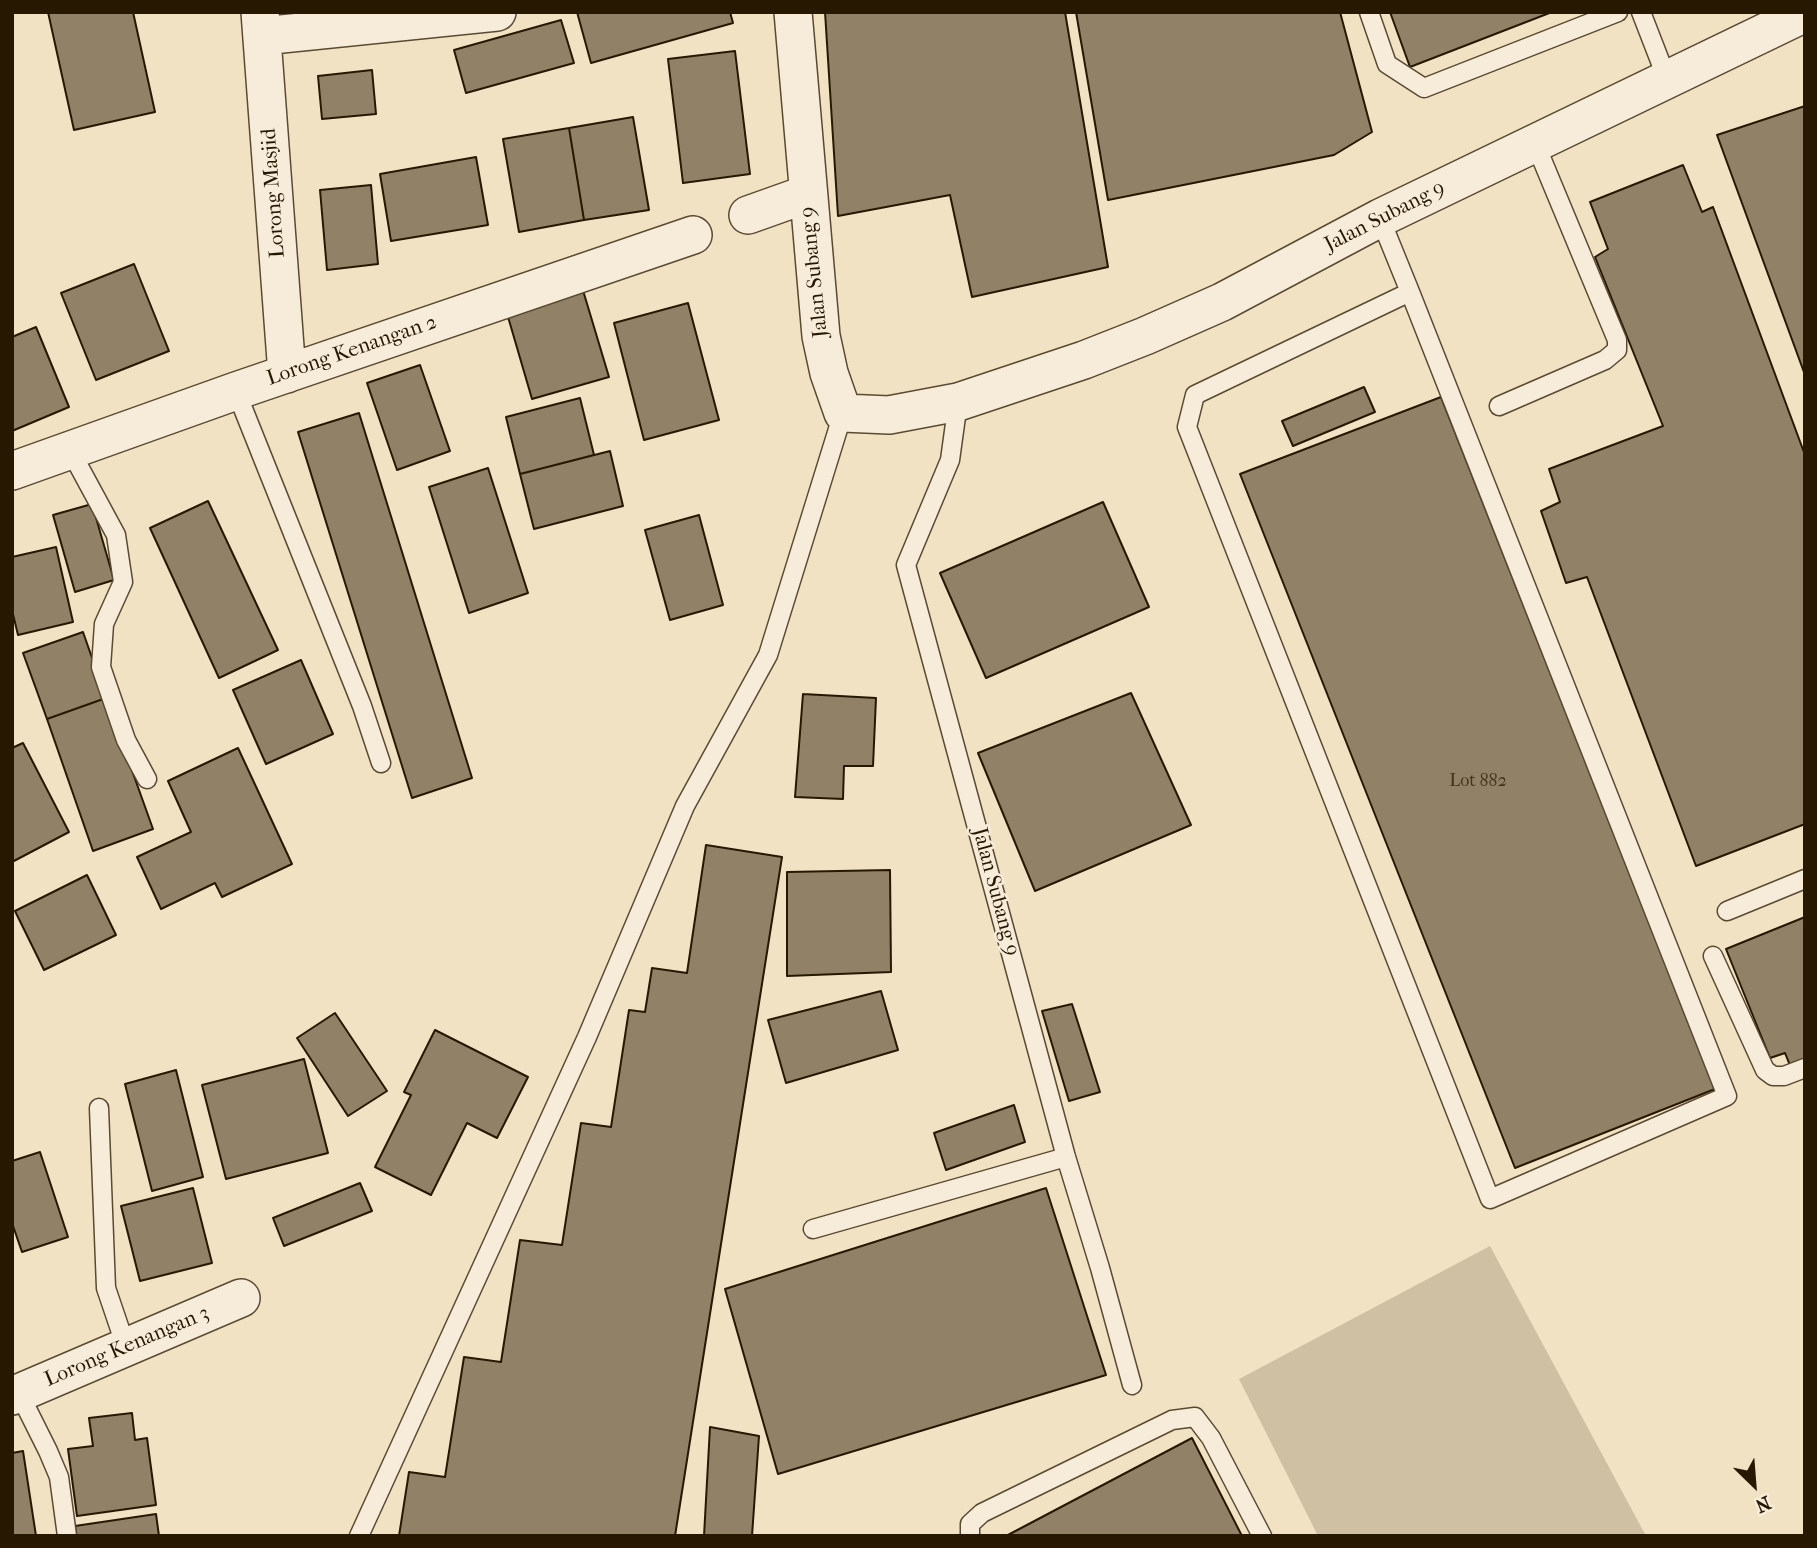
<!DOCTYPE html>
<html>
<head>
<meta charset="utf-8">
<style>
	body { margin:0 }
	#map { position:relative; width:1817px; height:1548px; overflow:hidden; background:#f1e2c4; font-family:"IM FELL French Canon",serif }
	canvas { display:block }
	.frame { position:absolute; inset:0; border:14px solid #271802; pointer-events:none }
	.north { position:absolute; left:1719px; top:1450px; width:70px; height:70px; -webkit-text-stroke:5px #f6ecd9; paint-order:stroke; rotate:155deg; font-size:19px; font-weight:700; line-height:28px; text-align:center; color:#271802 }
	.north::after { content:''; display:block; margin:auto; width:24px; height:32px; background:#271802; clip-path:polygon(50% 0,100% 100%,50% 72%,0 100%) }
</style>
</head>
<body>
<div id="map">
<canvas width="1817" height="1548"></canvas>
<div class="frame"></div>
<div class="north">N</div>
</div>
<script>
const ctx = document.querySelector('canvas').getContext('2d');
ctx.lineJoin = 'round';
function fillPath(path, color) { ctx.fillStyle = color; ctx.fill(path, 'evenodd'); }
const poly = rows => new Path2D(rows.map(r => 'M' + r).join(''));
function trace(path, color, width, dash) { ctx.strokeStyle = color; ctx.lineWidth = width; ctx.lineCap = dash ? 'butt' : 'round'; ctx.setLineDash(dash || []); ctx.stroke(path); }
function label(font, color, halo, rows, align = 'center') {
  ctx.font = font + ' "IM FELL French Canon",serif'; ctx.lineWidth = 5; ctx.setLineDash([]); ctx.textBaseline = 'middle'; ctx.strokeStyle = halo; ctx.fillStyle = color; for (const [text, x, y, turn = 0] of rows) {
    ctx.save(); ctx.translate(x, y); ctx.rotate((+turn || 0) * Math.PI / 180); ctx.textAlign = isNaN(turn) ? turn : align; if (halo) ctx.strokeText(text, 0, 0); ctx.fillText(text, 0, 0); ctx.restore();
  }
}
fillPath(poly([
	[1490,1246,1646,1536,1318,1536,1239,1379]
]), '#cfc0a3');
const building = poly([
	[48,12,133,12,155,112,74,130,48,12],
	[577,12,730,12,733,23,591,63,577,12],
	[825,12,1065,12,1108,267,972,297,950,195,838,216,825,12],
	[1076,12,1340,12,1372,132,1334,155,1108,200,1076,12],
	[1390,12,1552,12,1410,67,1390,12],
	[561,20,574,63,466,93,454,50,561,20],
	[735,51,750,174,683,183,668,59,735,51],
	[372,70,376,114,322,119,318,76,372,70],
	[1805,106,1805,375,1717,135,1805,106],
	[633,117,649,210,584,220,569,128,633,117],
	[569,128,584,220,519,232,503,139,569,128],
	[476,157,488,225,391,241,380,174,476,157],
	[1683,165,1702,212,1713,207,1805,455,1805,824,1696,866,1587,577,1566,583,1541,511,1560,502,1549,469,1663,426,1595,257,1608,249,1590,202,1683,165],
	[371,185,378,264,327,270,320,190,371,185],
	[134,264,169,351,96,380,61,293,134,264],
	[582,287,609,377,532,399,506,310,582,287],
	[688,303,719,420,644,440,614,323,688,303],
	[36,327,69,407,12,431,12,337,36,327],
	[420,365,450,451,397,470,367,383,420,365],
	[1364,387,1375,412,1293,446,1282,421,1364,387],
	[1441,397,1715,1089,1515,1168,1240,474,1441,397],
	[580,398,594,455,520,474,506,417,580,398],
	[359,413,472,778,412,798,298,432,359,413],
	[610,451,623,506,534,529,520,474,610,451],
	[488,468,528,593,469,613,429,487,488,468],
	[208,501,278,650,219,678,150,528,208,501],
	[1103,502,1149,607,986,678,940,573,1103,502],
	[92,504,114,580,75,592,53,515,92,504],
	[699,515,723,605,670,620,645,530,699,515],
	[56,547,73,622,18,635,12,610,12,557,56,547],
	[83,632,106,698,47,719,23,653,83,632],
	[301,660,333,734,266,764,233,690,301,660],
	[1131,693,1191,825,1035,891,978,753,1131,693],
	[803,694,876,698,873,766,844,766,843,799,795,797,803,694],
	[106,698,153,829,93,851,47,719,106,698],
	[23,743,69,832,12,862,12,748,23,743],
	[238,748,292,864,222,897,215,883,161,909,137,857,191,832,168,781,238,748],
	[706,845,782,857,675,1536,399,1536,409,1472,445,1477,464,1357,501,1362,520,1240,562,1245,581,1123,611,1127,629,1010,645,1012,652,968,687,973,706,845],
	[890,870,891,972,787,976,787,872,890,870],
	[87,875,116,935,44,970,15,911,87,875],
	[1805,917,1805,1062,1791,1068,1785,1053,1770,1058,1726,949,1805,917],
	[881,991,898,1050,786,1083,768,1020,881,991],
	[1072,1004,1100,1092,1069,1101,1042,1011,1072,1004],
	[335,1013,387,1091,348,1116,297,1038,335,1013],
	[435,1030,528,1077,497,1138,467,1123,431,1195,375,1167,411,1095,404,1092,435,1030],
	[304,1059,328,1153,226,1179,202,1085,304,1059],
	[176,1070,203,1177,152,1191,125,1084,176,1070],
	[1014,1105,1025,1142,946,1170,934,1133,1014,1105],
	[40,1152,68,1237,22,1252,12,1223,12,1161,40,1152],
	[360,1183,372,1211,284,1246,273,1218,360,1183],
	[193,1188,212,1263,140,1281,121,1206,193,1188],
	[1046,1188,1106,1375,778,1474,725,1289,1046,1188],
	[132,1413,135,1440,147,1438,156,1505,77,1516,68,1449,93,1446,89,1418,132,1413],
	[710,1427,759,1436,752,1536,704,1536,710,1427],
	[1192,1438,1242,1536,1006,1536,1192,1438],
	[23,1451,36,1536,12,1536,12,1453,23,1451],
	[156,1514,159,1536,76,1536,75,1526,156,1514]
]);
fillPath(building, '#908167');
trace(building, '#271802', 2);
const service = poly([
	[1369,12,1387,64,1424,88,1618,12],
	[1641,12,1667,79],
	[1380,218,1410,292,1727,1096,1490,1199,1187,427,1195,395,1410,292],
	[236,391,362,706,381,763],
	[958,402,950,460,906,565,1066,1157,1100,1268,1132,1385],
	[1499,406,1605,360,1617,350,1617,340,1535,143],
	[70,450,116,535,123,582,104,624,101,667,126,740,147,779],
	[1727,911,1805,879],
	[1713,956,1765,1070,1773,1076,1784,1076,1805,1068],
	[99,1108,106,1288,126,1347],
	[813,1229,1066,1157],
	[19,1393,48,1451,59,1477,67,1536],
	[359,1536,587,1037,685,806,768,655,843,413],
	[970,1536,970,1524,982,1513,1172,1420,1195,1417,1211,1438,1262,1536]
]);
const minor = poly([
	[260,12,287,374],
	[793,12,821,336,829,373,843,413,889,415,958,402,1084,360,1145,336,1222,302,1380,218,1805,13],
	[262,36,497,12],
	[748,215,807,194],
	[12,471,236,391,693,235],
	[12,1396,241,1298]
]);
trace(service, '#5a4a32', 21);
trace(minor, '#5a4a32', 40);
trace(service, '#f6ecd9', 18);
trace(minor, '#f6ecd9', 37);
label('18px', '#41321b', null, [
	["Lot 882",1478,782]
]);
label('21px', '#271802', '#f6ecd9', [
	["Lorong Masjid",274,193,-94],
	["Jalan Subang 9",1385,217,-27],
	["Jalan Subang 9",815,272,-96],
	["Lorong Kenangan 2",352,351,-19],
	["Jalan Subang 9",995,892,75],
	["Lorong Kenangan 3",127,1347,-23]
]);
</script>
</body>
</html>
